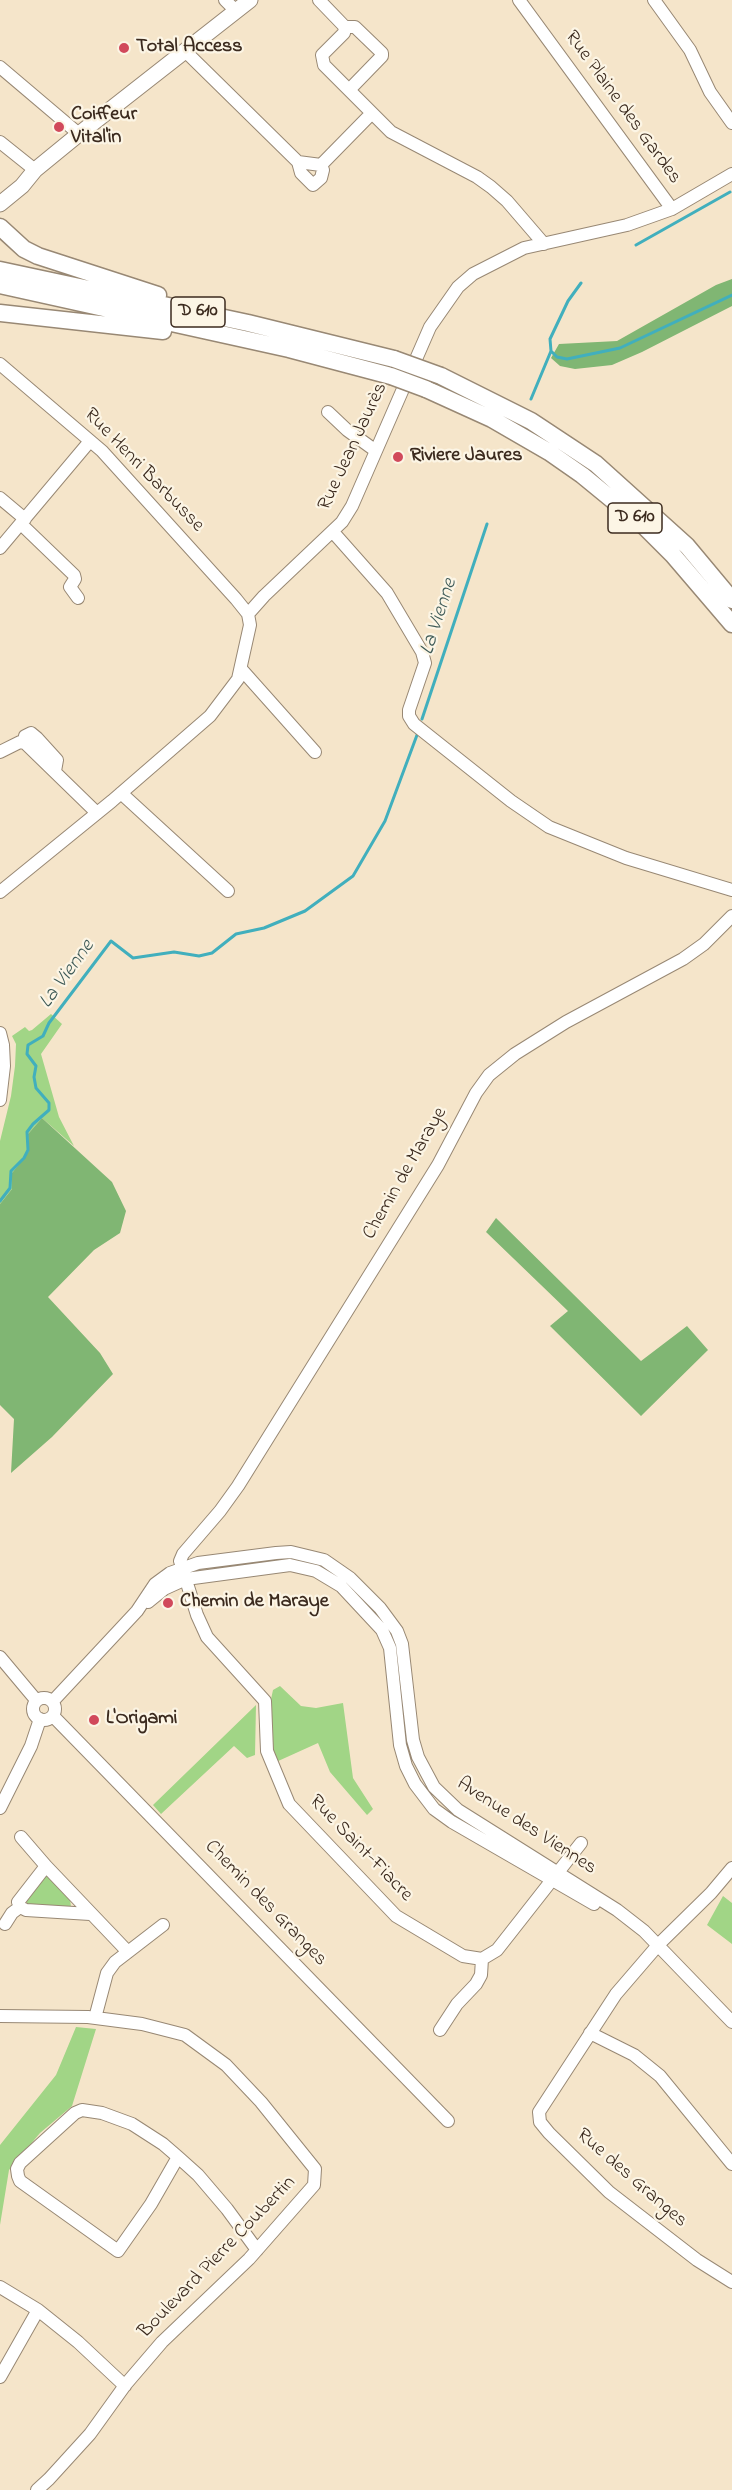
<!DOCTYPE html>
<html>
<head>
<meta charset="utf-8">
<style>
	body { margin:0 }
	canvas { display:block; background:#f5e5ca }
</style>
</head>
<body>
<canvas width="732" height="2490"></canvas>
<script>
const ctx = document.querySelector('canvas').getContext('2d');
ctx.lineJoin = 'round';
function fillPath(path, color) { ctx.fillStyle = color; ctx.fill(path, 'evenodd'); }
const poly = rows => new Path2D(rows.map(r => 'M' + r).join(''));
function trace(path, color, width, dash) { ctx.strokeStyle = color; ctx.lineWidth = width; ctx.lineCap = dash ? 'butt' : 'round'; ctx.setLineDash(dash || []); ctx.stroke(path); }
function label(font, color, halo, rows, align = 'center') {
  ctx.font = font + ' "Indie Flower",sans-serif'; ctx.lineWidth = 4.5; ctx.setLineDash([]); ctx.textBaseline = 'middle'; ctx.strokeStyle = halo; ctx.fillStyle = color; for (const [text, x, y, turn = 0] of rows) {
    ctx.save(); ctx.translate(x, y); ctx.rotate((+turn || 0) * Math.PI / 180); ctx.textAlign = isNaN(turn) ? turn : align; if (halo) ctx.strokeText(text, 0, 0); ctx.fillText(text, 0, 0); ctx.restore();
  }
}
fillPath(poly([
	[51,1014,62,1024,41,1054,59,1117,74,1146,42,1118,28,1134,29,1151,12,1173,12,1189,0,1204,0,1141,11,1096,15,1066,16,1044,12,1036,25,1027,29,1031,32,1030],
	[280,1686,301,1706,316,1708,343,1703,353,1778,373,1809,367,1815,330,1772,318,1743,276,1762,272,1753,270,1704,273,1690],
	[256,1705,255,1755,247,1758,234,1746,161,1814,153,1805],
	[45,1876,48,1876,70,1899,71,1907,27,1905,27,1901],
	[723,1896,732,1903,732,1944,707,1925],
	[76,2027,96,2029,72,2106,40,2133,9,2170,0,2225,0,2145,56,2075]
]), '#a1d586');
fillPath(poly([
	[732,279,732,306,642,352,612,365,575,369,560,366,551,358,559,344,617,341,716,285],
	[42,1118,112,1182,126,1211,120,1233,94,1250,48,1297,100,1353,113,1374,52,1437,11,1473,14,1419,0,1405,0,1204,12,1189,12,1173,29,1151,28,1134],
	[496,1218,641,1361,687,1326,708,1350,641,1416,550,1326,568,1311,486,1232]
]), '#80b673');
trace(poly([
	[636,245,730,192],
	[551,351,557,357,567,359,620,348,732,295],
	[531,399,551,351,550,339,568,301,581,283],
	[422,719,487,524],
	[0,1201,10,1188,11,1171,24,1158,28,1150,27,1132,33,1124,49,1110,49,1103,36,1088,34,1077,36,1066,27,1054,28,1045,43,1036,49,1023,111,941,133,958,174,952,199,956,212,953,236,934,264,928,305,911,353,876,385,821,417,735]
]), '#41afbd', 3);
const minor = poly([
	[225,0,236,11],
	[319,0,345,27,355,27,382,53,382,56,349,90],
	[519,0,672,209],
	[654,0,690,50,710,92,732,123],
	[345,27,344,33,322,55,324,65,391,132,477,177,491,187,507,201,544,244],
	[185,51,298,162,321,165,372,113],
	[0,67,79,134],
	[0,142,35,170],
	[298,162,301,173,313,185,321,178,323,170,321,165],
	[0,364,102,451,236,599,248,614,250,625,238,679,210,716,112,801,0,892],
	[328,412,347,430,376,451],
	[0,498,25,519],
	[21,524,74,575,75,579,70,587,78,598],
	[333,532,387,593,422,652,425,663,409,710,409,716,414,724,511,801,549,827,626,858,732,890],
	[0,548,90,441],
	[248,614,264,596,342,522,352,506,430,327,458,287,473,274,524,248,627,225,672,209,732,174],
	[242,670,315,752],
	[25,743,25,736,31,733,37,738,57,760,55,771],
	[0,752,20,742,25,743,97,813],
	[121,793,228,891],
	[0,1033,3,1045,4,1066,0,1100],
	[148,1602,164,1589,186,1579,290,1565,316,1571,341,1586,382,1630,390,1648,400,1745,406,1766,415,1784,434,1809,452,1822,594,1904],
	[0,1657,36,1700],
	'33 1709a11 11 0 1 1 22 0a11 11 0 1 1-22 0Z',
	[53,1701,137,1611,155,1584,170,1573,198,1563,276,1553,291,1552,324,1560,350,1578,380,1608,397,1631,402,1644,413,1740,418,1757,434,1787,458,1810,617,1910,644,1931,732,2022],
	[53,1716,448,2121],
	[0,1808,31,1746,40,1719],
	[21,1837,46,1866],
	[732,1868,711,1893,659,1944,616,1994,539,2112,540,2122,549,2133,609,2192,697,2260,732,2282],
	[90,1914,26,1910,20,1907,18,1902,46,1866,128,1952],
	[5,1924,12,1913,20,1907],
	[482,1959,463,1956,396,1916,289,1804,267,1751,265,1701,207,1637,197,1615,180,1561,183,1554,220,1511,238,1486,438,1165,476,1093,489,1075,515,1054,566,1022,683,959,704,944,732,916],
	[0,2016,88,2017,142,2024,185,2035,226,2065,261,2102,315,2169,314,2185,249,2259,162,2342,126,2384,90,2434,49,2479,37,2490],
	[95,2018,107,1973,115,1962,163,1925],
	[440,2030,457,2004,476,1984,481,1975,482,1959,497,1950,581,1843],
	[590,2033,634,2055,660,2076,732,2164],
	[178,2157,151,2204,118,2251,20,2181,18,2176,17,2169,20,2163,75,2113,82,2110,102,2113,132,2124,163,2144,178,2157,198,2175,227,2209,257,2250],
	[0,2287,38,2310,78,2342,125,2386],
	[0,2377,38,2310]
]);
const major = poly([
	[0,204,22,186,35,170,79,134,250,0]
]);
const highway = poly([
	[0,227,24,249,38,256,158,295],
	[0,270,248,323,394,359],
	[0,285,289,349,391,376],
	[0,313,163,331],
	[441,376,531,421,596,464,687,546,732,600],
	[426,389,492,419,549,452,582,475,643,525,673,555,732,624]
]);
trace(minor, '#988874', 14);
trace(major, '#988874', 17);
trace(highway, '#988874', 19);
trace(minor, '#fff', 12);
trace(major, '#fff', 15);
trace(highway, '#fff', 16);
const highwayBridge = poly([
	[394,359,441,376],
	[391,376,426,389]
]);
trace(highwayBridge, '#988874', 19, []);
trace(highwayBridge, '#fff', 16);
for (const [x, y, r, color] of [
	[124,48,6,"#d1495b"],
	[59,127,6,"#d1495b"],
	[398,457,6,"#d1495b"],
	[168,1603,6,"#d1495b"],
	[94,1720,6,"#d1495b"]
]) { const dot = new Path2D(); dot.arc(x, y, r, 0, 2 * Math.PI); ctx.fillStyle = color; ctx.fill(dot); trace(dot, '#fcf5e5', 2); }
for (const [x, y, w] of [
	[198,312,54],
	[635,518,54]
]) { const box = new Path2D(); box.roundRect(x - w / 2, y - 15, w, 30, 4.5); ctx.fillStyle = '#fcf5e5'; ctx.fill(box); trace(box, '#3b2a1e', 1.5); }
label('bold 18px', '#3b2a1e', null, [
	["D 610",198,312],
	["D 610",635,518]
]);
label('bold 20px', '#3b2a1e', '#fcf5e5', [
	["Total Access",136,48],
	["Coiffeur",71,116],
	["Vital'in",71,139],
	["Riviere Jaures",410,457],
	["Chemin de Maraye",180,1603],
	["L'Origami",106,1720]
], 'left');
label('20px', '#3b2a1e', '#fcf5e5', [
	["Rue Plaine des Gardes",622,108,54],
	["Rue Jean Jaurès",354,447,-65],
	["Rue Henri Barbusse",143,471,46],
	["Chemin de Maraye",406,1174,-60],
	["Avenue des Viennes",526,1827,33],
	["Rue Saint-Fiacre",360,1849,46],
	["Chemin des Granges",265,1904,46],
	["Rue des Granges",631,2179,41],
	["Boulevard Pierre Coubertin",218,2258,-46]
]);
label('italic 21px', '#3d5956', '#fcf5e5', [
	["La Vienne",440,617,-72],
	["La Vienne",68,975,-54]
]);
</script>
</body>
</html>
